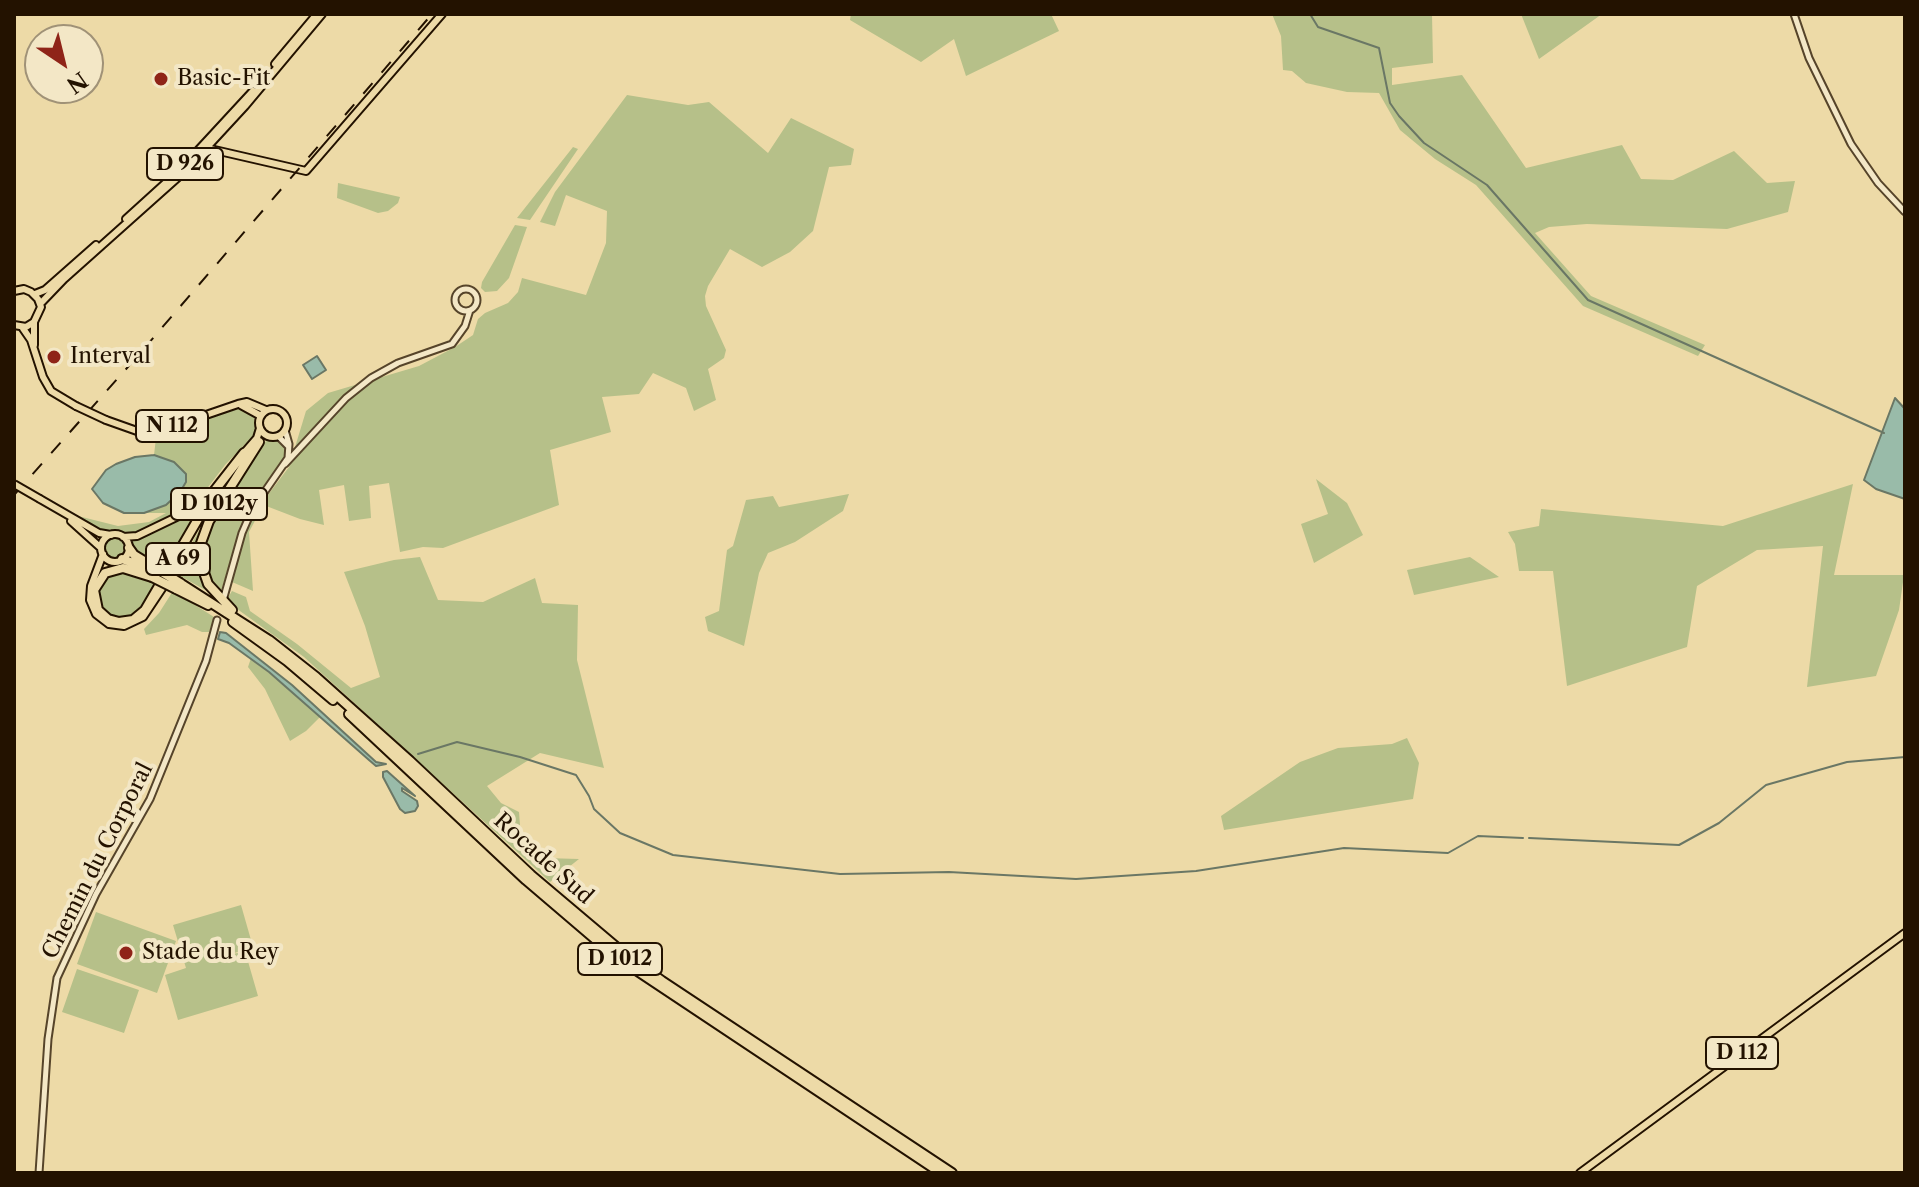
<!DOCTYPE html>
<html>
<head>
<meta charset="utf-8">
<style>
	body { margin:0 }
	#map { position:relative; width:1919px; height:1187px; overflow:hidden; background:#eddaa7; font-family:"Libre Caslon Text",serif }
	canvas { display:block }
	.frame { position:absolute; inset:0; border:16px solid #231200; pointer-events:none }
	.north { position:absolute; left:24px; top:24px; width:80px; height:80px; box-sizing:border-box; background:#f3e7c6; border:2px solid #a09277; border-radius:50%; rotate:145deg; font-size:22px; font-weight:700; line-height:32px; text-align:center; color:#231200 }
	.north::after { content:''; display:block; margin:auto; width:28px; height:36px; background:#8f2418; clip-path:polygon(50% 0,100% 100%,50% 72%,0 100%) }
</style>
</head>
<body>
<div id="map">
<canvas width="1919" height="1187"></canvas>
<div class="frame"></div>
<div class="north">N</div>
</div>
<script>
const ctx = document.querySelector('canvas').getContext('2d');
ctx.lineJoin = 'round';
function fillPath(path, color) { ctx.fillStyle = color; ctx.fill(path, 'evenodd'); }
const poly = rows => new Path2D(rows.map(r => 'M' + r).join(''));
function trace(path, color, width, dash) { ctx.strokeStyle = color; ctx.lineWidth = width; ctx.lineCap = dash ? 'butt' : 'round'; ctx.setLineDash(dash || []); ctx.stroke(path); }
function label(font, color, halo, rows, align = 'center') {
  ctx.font = font + ' "Libre Caslon Text",serif'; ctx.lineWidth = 8; ctx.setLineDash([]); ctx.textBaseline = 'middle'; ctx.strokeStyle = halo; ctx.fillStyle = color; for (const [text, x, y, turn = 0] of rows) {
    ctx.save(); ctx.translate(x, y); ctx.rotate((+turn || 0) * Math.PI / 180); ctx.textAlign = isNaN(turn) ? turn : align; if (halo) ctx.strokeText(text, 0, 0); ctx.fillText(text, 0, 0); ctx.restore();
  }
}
fillPath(poly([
	[851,14,1051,14,1059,31,966,76,954,39,921,62,850,20],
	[1272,14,1432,14,1433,63,1392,68,1392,85,1462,75,1526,168,1622,145,1641,179,1673,180,1734,151,1767,183,1795,181,1788,212,1727,229,1587,224,1549,227,1535,233,1591,296,1705,345,1698,356,1583,306,1476,185,1435,159,1400,130,1379,93,1347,92,1306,83,1292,71,1283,70,1281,36],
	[1521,14,1602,14,1539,59],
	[627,95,688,105,709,102,768,153,791,118,854,149,851,165,829,167,813,231,790,252,762,267,730,249,708,286,705,296,706,306,726,350,724,358,708,369,716,400,694,411,686,388,653,373,639,394,602,397,611,432,550,450,559,505,443,548,423,547,400,552,389,483,369,486,371,518,349,521,344,485,319,490,324,525,300,519,261,504,289,467,306,411,328,393,419,366,455,347,473,335,478,319,485,313,508,303,518,292,522,278,586,295,606,243,607,211,566,195,555,226,540,222,555,192],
	[573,147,578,149,530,220,517,218],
	[338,183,400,197,398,203,388,211,378,213,337,198],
	[515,225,527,227,509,278,497,291,485,292,481,288,482,282],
	[239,408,254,415,255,434,225,465,196,503,135,535,124,534,117,531,101,532,78,516,118,526,149,522,166,513,144,513,172,500,186,478,186,474,174,462,154,455,156,438,177,431,181,426],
	[268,439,281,442,286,450,286,455,251,506,238,534,220,595,212,586,205,566,204,549,206,536,252,456],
	[235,474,201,535,207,591,175,573,215,502],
	[1316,479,1347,503,1363,535,1314,563,1301,524,1328,514],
	[1853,484,1834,575,1904,575,1899,610,1876,676,1807,687,1823,546,1757,550,1697,586,1687,647,1567,686,1553,571,1519,571,1515,544,1508,532,1539,526,1541,509,1723,526],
	[849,494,843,511,795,542,768,553,759,573,744,646,708,631,705,617,719,611,727,550,733,546,746,500,773,496,779,507],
	[195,509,197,511,166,567,133,548,132,540],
	[254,514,258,515,249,532,253,591,232,582,241,545],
	'104 548a11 11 0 1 1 22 0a11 11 0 1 1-22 0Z',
	[420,557,438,600,483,602,535,578,542,603,578,605,577,660,604,768,540,753,487,786,501,803,519,812,521,838,544,858,579,859,550,882,304,657,226,601,232,591,246,597,250,611,297,644,351,688,380,677,365,626,344,572,394,560],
	[1470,557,1499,577,1414,595,1407,570],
	[121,571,158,583,138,613,129,617,118,618,102,610,97,596,99,584,110,574],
	[173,591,214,617,209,632,202,632,187,625,146,635,144,629,159,613],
	[251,658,321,716,306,731,290,741,265,689,248,667],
	[1407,738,1419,763,1413,799,1224,830,1221,816,1300,762,1338,748,1392,744],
	[241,905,253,947,222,957,245,951,258,996,178,1020,165,975,186,968,173,925],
	[96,912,176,941,157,993,77,964],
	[77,969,139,990,124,1033,62,1012]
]), '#b6c089');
const water = poly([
	[317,356,326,370,312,379,303,365,317,356],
	[1895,398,1905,409,1905,499,1876,489,1864,480,1895,398],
	[154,455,174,462,186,474,186,482,180,492,166,505,144,513,124,513,103,503,92,489,106,470,116,464,135,457,154,455],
	[220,632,226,633,292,685,376,762,386,764,376,766,369,760,269,672,229,643,218,639,220,632],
	[387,771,415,796,402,788,402,791,417,801,418,806,415,811,405,813,400,809,383,777,383,772,387,771]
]);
fillPath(water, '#99bba9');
trace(water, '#6a7765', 2);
trace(poly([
	[1310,14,1318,27,1379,48,1390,103,1399,116,1424,143,1487,185,1588,300,1884,433],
	[418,754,457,742,520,757,576,775,589,796,594,809,620,833,673,855,840,874,949,872,1076,879,1196,871,1344,848,1448,853,1478,836,1523,838],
	[1529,838,1679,845,1719,823,1766,785,1847,762,1905,757]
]), '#6a7765', 2);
const minor = poly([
	[1794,14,1809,58,1851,144,1878,183,1905,212],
	'455 300a11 11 0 1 1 22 0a11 11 0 1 1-22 0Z',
	[278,436,288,446],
	[285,464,346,398,371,378,398,363,452,344,465,326,470,310],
	[224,597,242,533,252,510,288,458,289,444,285,430],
	[39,1173,48,1039,57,978,96,894,150,799,206,661,217,620]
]);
const major = poly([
	[275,64,317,14],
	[206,148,306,171,442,14],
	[126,219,180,170,253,91],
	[14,291,24,289,31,292,38,299,41,307,34,322,26,327,14,325],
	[35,294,45,290,96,245],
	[40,304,64,279,185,171,245,106,322,14],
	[34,322,34,345],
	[22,327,31,340,43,377,51,391,76,406],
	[241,405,261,416],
	'259 423a14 14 0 1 1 28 0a14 14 0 1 1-28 0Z',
	[106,420,137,431,151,431,165,429,238,404,247,402,266,410],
	[244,453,257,438,260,428],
	[40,499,99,533,111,535],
	[71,521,101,548],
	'101 548a14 14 0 1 1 28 0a14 14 0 1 1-28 0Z',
	[123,537,137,536,189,511,210,492],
	[103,554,91,586,90,600,96,614,109,624,124,626,143,617,167,581],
	[1580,1173,1905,933]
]);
const highway = poly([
	[129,548,134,555,157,569],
	[122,559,144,567],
	[152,577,123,568,105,573,94,590,98,610,108,619,119,622,133,620,145,610,215,490,244,453],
	[180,583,269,640,316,677,410,761,531,875,621,951,662,981,952,1173],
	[176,589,208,605],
	[232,610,208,584,201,564,201,543,209,521,259,442],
	[233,622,287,661,333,700],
	[349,714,526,880,615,956,941,1173]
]);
trace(minor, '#56442a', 9);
trace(major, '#231200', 10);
trace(highway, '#231200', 12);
trace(minor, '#f3e7c6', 5);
trace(major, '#eddaa7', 6);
trace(highway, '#eddaa7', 8);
trace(poly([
	[14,495,135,359,432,14]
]), '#231200', 2, [14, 14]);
const majorBridge = poly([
	[76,406,106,420],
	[14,484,40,499]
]);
const highwayBridge = poly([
	[157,569,180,583],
	[152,577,176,589]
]);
trace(majorBridge, '#231200', 10, []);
trace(highwayBridge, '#231200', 12, []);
trace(majorBridge, '#eddaa7', 6);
trace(highwayBridge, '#eddaa7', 8);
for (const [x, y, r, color] of [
	[161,79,8,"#8f2418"],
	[54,357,8,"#8f2418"],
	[126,953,8,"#8f2418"]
]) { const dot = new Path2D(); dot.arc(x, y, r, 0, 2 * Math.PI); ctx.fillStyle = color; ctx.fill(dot); trace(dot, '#f3e7c6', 3); }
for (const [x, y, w] of [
	[185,164,76],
	[172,426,72],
	[219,504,96],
	[178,559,64],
	[620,959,84],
	[1742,1053,72]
]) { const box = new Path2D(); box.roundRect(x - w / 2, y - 16, w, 32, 6); ctx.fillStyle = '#f3e7c6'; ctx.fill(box); trace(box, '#231200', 2); }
label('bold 20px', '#231200', null, [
	["D 926",185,164],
	["N 112",172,426],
	["D 1012y",219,504],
	["A 69",178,559],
	["D 1012",620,959],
	["D 112",1742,1053]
]);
label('22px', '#231200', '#f3e7c6', [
	["Basic-Fit",177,79],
	["Interval",70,357],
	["Stade du Rey",142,953]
], 'left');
label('22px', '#231200', '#f3e7c6', [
	["Rocade Sud",543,859,42],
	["Chemin du Corporal",98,861,-63]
]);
</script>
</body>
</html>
